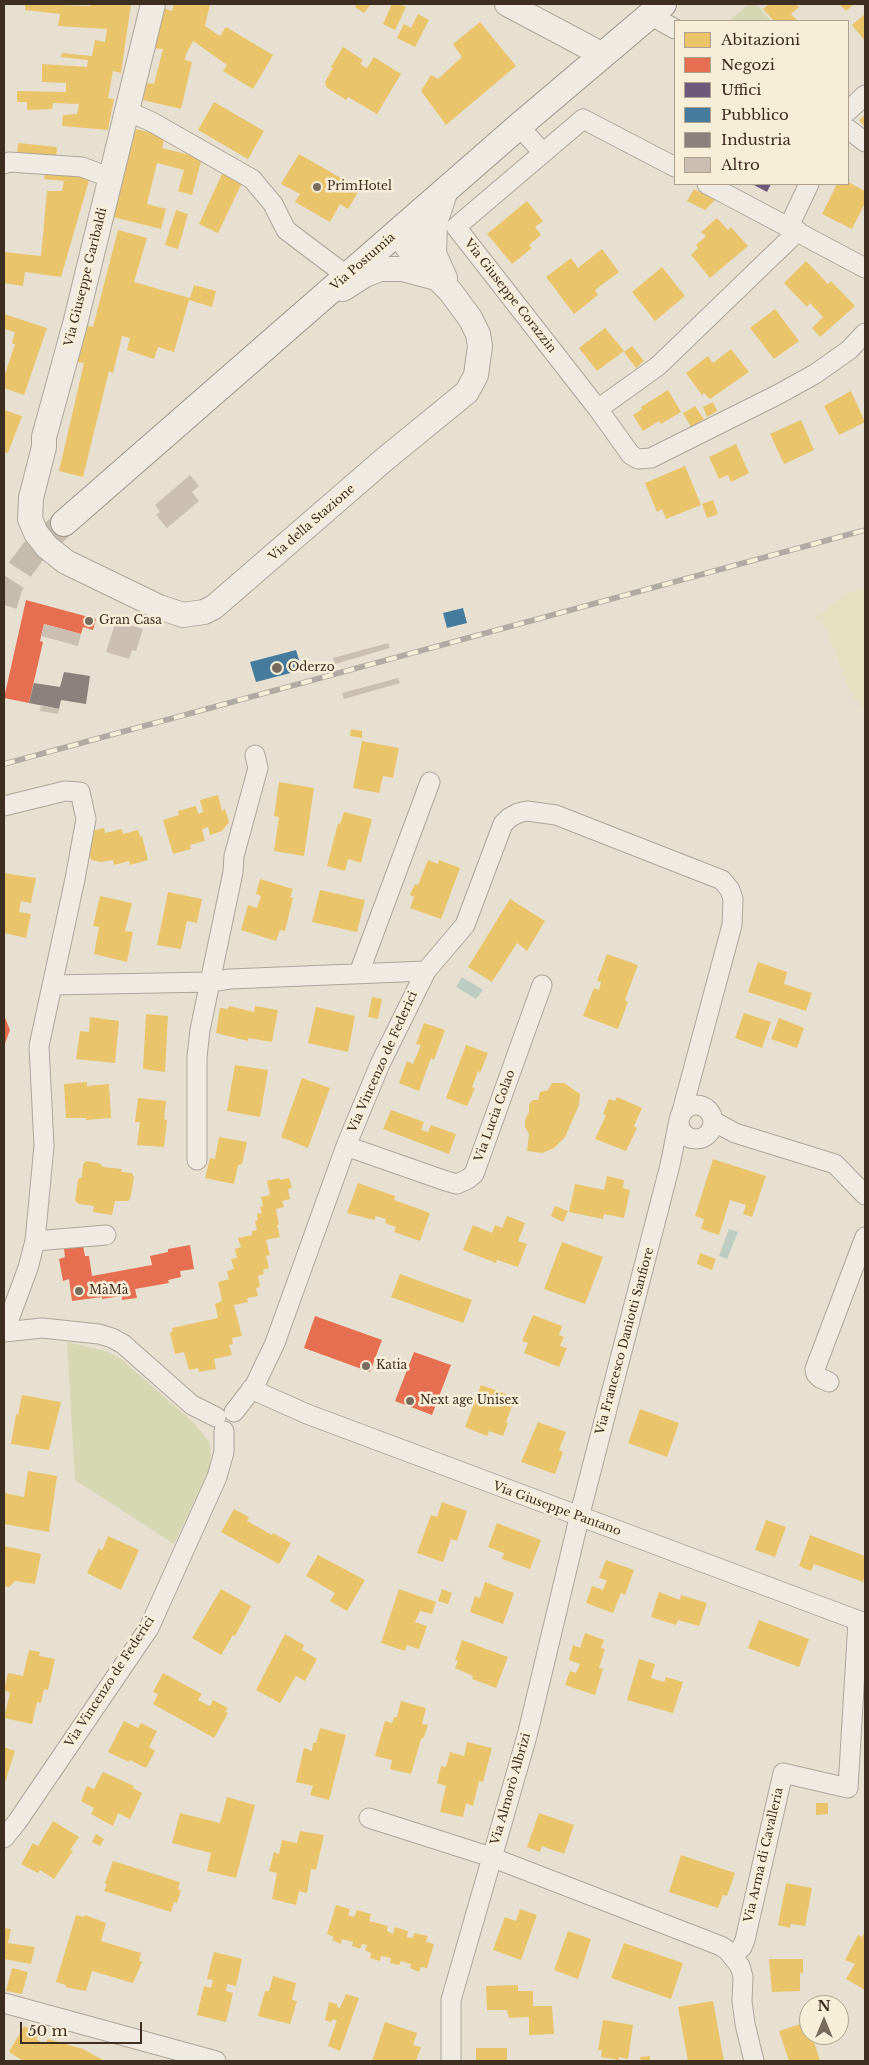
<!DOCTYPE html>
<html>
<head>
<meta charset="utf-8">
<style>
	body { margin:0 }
	#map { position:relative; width:869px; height:2065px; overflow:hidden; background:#e7e0d1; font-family:"Libre Baskerville",serif }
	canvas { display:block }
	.frame { position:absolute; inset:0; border:5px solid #3d2e20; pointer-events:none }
	.legend { position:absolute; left:674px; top:20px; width:175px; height:165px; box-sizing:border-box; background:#f7eed8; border:1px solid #ada18e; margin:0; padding:6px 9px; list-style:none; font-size:15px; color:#3d2e20 }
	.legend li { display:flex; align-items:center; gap:10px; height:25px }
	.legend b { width:25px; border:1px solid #ada18e }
	.north { position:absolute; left:799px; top:1995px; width:50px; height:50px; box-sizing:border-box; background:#f7eed8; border:1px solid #ada18e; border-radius:50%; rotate:0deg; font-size:14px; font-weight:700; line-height:20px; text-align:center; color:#3d2e20 }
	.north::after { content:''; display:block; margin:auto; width:18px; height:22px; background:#786c5e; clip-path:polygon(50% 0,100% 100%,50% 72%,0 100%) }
	.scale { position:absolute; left:20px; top:2022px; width:122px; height:22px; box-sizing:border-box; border:2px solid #3d2e20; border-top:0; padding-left:6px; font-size:15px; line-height:18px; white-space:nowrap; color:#3d2e20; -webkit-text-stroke:4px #f7eed8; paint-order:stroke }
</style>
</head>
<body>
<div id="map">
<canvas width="869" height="2065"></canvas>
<div class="frame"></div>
<ul class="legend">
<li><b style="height:14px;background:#e9c46a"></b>Abitazioni</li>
<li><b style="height:14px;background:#e76f51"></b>Negozi</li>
<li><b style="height:14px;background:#6d597a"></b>Uffici</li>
<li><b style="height:14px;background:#457b9d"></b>Pubblico</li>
<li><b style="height:14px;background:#8a817c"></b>Industria</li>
<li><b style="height:14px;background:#cbbfb2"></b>Altro</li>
</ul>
<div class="north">N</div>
<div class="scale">50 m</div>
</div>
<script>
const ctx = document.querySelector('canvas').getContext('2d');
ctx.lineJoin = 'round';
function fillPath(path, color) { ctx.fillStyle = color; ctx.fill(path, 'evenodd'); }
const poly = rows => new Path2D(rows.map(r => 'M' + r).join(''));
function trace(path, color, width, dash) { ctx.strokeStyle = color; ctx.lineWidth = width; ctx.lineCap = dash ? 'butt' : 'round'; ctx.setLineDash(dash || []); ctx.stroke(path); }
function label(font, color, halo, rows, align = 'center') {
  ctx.font = font + ' "Libre Baskerville",serif'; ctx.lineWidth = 5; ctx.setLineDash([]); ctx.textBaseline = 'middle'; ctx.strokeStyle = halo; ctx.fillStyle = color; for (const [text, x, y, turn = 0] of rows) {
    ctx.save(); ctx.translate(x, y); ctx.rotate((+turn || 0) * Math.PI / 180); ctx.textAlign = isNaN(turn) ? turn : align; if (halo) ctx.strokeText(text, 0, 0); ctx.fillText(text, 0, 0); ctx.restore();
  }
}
fillPath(poly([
	[865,587,865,712,855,699,844,678,827,631,822,621,813,619,844,595]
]), '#e6dfc2');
fillPath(poly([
	[749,4,756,4,771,21,729,21],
	[67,1342,106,1351,121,1359,194,1423,209,1441,211,1455,209,1470,174,1544,75,1480]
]), '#d6d7b3');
fillPath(poly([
	[462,977,483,990,476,999,456,987],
	[729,1229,738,1232,727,1259,719,1256]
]), '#bcccc2');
fillPath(poly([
	[25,4,90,6,90,4,131,4,121,73,113,71,108,98,114,99,108,130,62,126,63,115,77,114,79,104,53,103,52,109,27,110,27,102,17,102,17,91,66,92,66,83,42,82,42,64,87,67,88,60,61,57,62,53,92,56,95,40,105,42,107,29,58,26,60,14,25,10],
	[174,4,210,4,205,26,220,36,226,27,273,55,253,89,223,71,227,65,193,41,186,54,185,60,192,62,181,109,143,100,147,83,154,84,163,49,153,48,163,8,172,11],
	[357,4,371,4,364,13,355,7],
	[392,4,399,4,406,7,395,30,383,24],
	[769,4,795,4,799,7,791,14,798,21,774,21,763,9],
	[842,4,854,4,846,11,840,5],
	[418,14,429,20,415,47,397,38,404,24,411,28],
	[865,14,865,41,852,25],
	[480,22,516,66,446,125,421,91,431,75,438,79,462,57,453,44],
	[343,47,363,60,360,64,367,68,374,57,401,74,377,114,348,97,346,100,326,87,325,82,333,68,331,67],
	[214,102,264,131,248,159,198,130],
	[865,115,865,127,859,120],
	[136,129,165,136,162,148,202,158,192,195,178,191,184,170,157,163,147,204,166,209,161,229,113,217],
	[18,143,57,147,56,161,17,157],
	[299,154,360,189,348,209,340,204,330,222,295,202,300,194,281,184],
	[46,171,90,177,61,277,25,272,23,286,4,283,4,252,41,256,47,191,62,191,64,181,44,179],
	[222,174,242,183,218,233,199,224],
	[848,182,865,191,865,203,852,229,822,214,837,184,848,184],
	[694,189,715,200,705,210,687,201],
	[527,201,543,221,535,227,541,235,529,245,532,248,512,264,487,234],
	[176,210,188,214,178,249,165,245],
	[717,218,728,230,731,227,748,246,710,278,691,255,698,248,696,245,706,236,701,232],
	[118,230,147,238,134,282,190,298,194,285,216,291,212,307,189,300,174,352,158,347,154,359,127,350,130,338,122,336,113,373,109,371,83,477,59,471,84,363,77,362,86,325,93,327],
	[602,249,619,272,595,290,598,295,574,314,546,277,571,258,578,268],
	[806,261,828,284,831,281,855,306,820,337,812,328,823,317,810,303,807,307,784,283],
	[662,267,685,296,655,321,632,292],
	[775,309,799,341,774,359,750,328],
	[4,314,47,328,24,395,4,388,4,377,15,344,12,343,15,332,4,329],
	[605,328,624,351,597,371,579,348],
	[632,346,644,361,636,368,624,352],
	[731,349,749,372,710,399,704,393,702,395,686,373,708,356,713,363],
	[668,390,681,412,661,424,659,421,643,431,633,415,642,409,641,407],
	[851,391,865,422,839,435,824,406],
	[713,402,717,411,707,417,703,407],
	[695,406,704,419,691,427,683,413],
	[4,410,22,416,8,453,4,452],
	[801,420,814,450,784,464,770,434],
	[736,444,749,473,731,482,728,475,719,479,709,457],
	[685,466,701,505,666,519,662,509,657,512,645,483],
	[713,500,718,514,707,518,702,504],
	[351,729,362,731,362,738,350,736],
	[362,741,399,748,393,778,383,776,379,793,353,788],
	[279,782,314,788,304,856,274,851,279,817,274,816],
	[218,795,222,811,225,809,229,822,222,831,210,835,208,827,202,829,205,841,190,845,191,849,173,854,163,820,179,815,178,811,196,806,198,814,203,812,200,800],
	[344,812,372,819,361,863,348,859,345,871,327,866,338,823,340,824],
	[104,828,105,833,122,829,123,834,138,830,140,837,142,836,148,860,130,865,129,861,114,865,113,860,101,862,91,860,88,847,91,846,88,832],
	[428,860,438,864,439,860,460,868,441,919,410,908,414,897,410,895,415,884,418,885],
	[4,873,36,878,31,903,21,901,19,912,31,914,26,938,4,933],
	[260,879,293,889,290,897,293,898,285,931,280,930,276,941,241,930,248,905,257,908,261,896,256,894],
	[320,890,365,900,357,932,312,922],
	[168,892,202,899,197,923,187,921,181,949,157,945],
	[100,896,132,903,125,931,133,932,127,962,94,954,99,927,93,926],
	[510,899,545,921,527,951,517,943,492,982,468,967],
	[607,954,638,965,625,1000,628,1002,618,1029,583,1016,594,988,599,990,601,982,597,981],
	[758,962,787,972,784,984,812,993,806,1011,748,992],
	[372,997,382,999,378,1019,368,1017],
	[229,1006,254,1012,255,1006,278,1010,272,1042,248,1038,248,1041,216,1033,220,1008,228,1009],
	[316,1007,355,1016,348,1052,308,1043],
	[744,1013,771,1022,762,1048,735,1038],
	[146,1014,168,1016,165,1072,143,1069],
	[90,1017,119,1021,115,1063,76,1059,80,1031,89,1032],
	[779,1018,804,1028,797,1048,771,1039],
	[424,1023,445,1030,434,1060,431,1058,419,1091,399,1083,407,1061,413,1064,421,1045,416,1044],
	[466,1045,488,1053,480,1073,478,1071,472,1087,475,1088,467,1106,446,1098],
	[235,1065,268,1070,260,1117,227,1111],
	[302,1078,330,1088,308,1148,281,1137],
	[87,1082,87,1086,109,1084,111,1118,86,1120,86,1118,66,1118,64,1084],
	[552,1083,564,1083,580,1094,579,1105,565,1137,554,1148,542,1153,527,1151,529,1134,525,1127,525,1120,529,1112,529,1104,533,1100,538,1100,540,1092,548,1090],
	[617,1097,642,1108,634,1126,637,1128,626,1151,595,1139,606,1115,603,1114,609,1099,615,1101],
	[138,1098,166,1101,164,1119,167,1120,164,1147,137,1145,140,1122,135,1122],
	[391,1110,424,1122,421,1130,428,1132,431,1125,456,1134,449,1154,383,1129],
	[219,1137,247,1142,242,1164,238,1165,234,1184,205,1178,210,1158,215,1159],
	[713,1159,766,1176,752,1217,743,1214,746,1205,730,1200,719,1235,701,1229,704,1219,695,1216],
	[86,1161,99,1163,103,1167,122,1169,121,1172,132,1173,134,1178,130,1199,128,1201,115,1201,112,1215,93,1212,94,1206,79,1204,75,1201,78,1179,82,1177,83,1164],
	[607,1176,624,1180,623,1188,630,1190,624,1218,604,1214,603,1219,569,1212,575,1184,604,1190],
	[279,1178,280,1180,289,1178,292,1188,288,1189,290,1199,282,1201,284,1207,276,1209,279,1225,277,1225,280,1237,266,1240,270,1255,266,1256,269,1268,263,1270,264,1274,258,1276,260,1287,256,1288,258,1296,247,1298,248,1302,234,1305,242,1336,232,1338,233,1344,229,1345,232,1355,214,1359,216,1369,199,1372,198,1368,189,1370,184,1352,175,1354,170,1333,173,1331,172,1328,218,1318,215,1304,222,1301,218,1282,229,1279,227,1271,234,1269,231,1259,237,1258,235,1249,241,1247,238,1238,252,1235,252,1231,257,1230,255,1221,258,1220,257,1214,262,1213,260,1207,263,1206,261,1197,270,1195,267,1181],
	[358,1183,395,1196,394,1200,430,1213,420,1241,394,1232,396,1227,385,1223,386,1219,376,1216,374,1220,347,1213],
	[555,1206,568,1211,563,1222,551,1216],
	[507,1216,525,1223,518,1241,527,1244,518,1267,497,1260,496,1263,463,1250,473,1225,492,1233,495,1225,502,1228],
	[562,1242,603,1257,585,1304,544,1289],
	[700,1253,716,1259,712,1270,697,1264],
	[400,1274,472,1300,463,1323,391,1297],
	[533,1315,562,1326,559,1335,564,1337,560,1346,567,1348,559,1367,524,1353,528,1343,522,1341],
	[481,1385,506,1394,504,1399,513,1403,506,1422,508,1423,503,1436,489,1431,487,1436,465,1427],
	[22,1395,61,1402,49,1450,11,1444,16,1414,18,1415],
	[640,1409,679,1423,667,1457,628,1443],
	[538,1422,566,1432,559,1450,563,1452,555,1474,521,1462],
	[28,1471,57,1476,49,1532,4,1524,4,1493,24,1497],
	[442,1502,467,1511,457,1541,451,1539,443,1562,417,1553,431,1515,437,1517],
	[234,1509,249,1517,247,1521,272,1535,273,1533,291,1543,279,1564,221,1532],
	[766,1520,786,1527,775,1557,755,1550],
	[497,1523,541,1540,530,1569,502,1559,504,1553,488,1547],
	[810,1535,865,1556,865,1576,863,1582,814,1564,811,1571,799,1566],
	[108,1536,139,1550,121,1590,87,1573,99,1548,102,1551],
	[4,1546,41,1554,35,1584,15,1581,9,1587,4,1586],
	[318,1555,365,1580,347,1611,330,1601,335,1593,306,1576],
	[606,1560,634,1570,625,1595,621,1593,613,1613,586,1603,592,1586,603,1590,607,1580,599,1578],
	[485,1582,514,1593,503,1624,470,1612,475,1596,480,1598],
	[221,1589,251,1606,235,1636,233,1635,221,1655,192,1638],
	[399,1589,436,1602,432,1614,420,1611,415,1622,427,1626,419,1649,407,1645,405,1651,381,1643],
	[442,1589,452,1593,448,1604,438,1601],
	[659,1592,680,1600,681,1595,707,1603,699,1626,678,1620,676,1625,651,1617],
	[759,1620,809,1639,799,1667,748,1648],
	[585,1633,604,1640,601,1648,605,1649,599,1668,603,1669,595,1695,565,1685,570,1671,576,1673,580,1664,569,1660,573,1645,580,1648],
	[285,1634,304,1645,302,1650,317,1659,305,1681,296,1676,280,1703,256,1690],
	[462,1640,508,1657,496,1688,472,1679,473,1676,455,1668,458,1661,455,1660],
	[29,1650,40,1652,39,1656,55,1659,48,1690,44,1689,41,1703,37,1702,32,1724,4,1718,10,1693,4,1690,8,1673,23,1676],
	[639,1659,655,1664,651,1678,664,1682,666,1677,683,1682,673,1713,627,1700],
	[163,1673,202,1694,198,1700,210,1706,213,1700,228,1708,225,1712,228,1713,214,1738,153,1704,158,1694,153,1692],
	[401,1701,426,1708,422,1724,428,1725,424,1737,421,1739,411,1774,390,1769,392,1760,375,1756,385,1721,392,1723,394,1717,397,1717],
	[124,1721,138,1728,141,1723,157,1731,149,1747,155,1751,146,1768,130,1760,129,1762,108,1752],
	[320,1728,346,1735,329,1800,310,1795,313,1786,296,1782,304,1748,312,1751,313,1743,316,1743],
	[467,1742,492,1748,483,1782,479,1781,473,1806,466,1803,463,1817,440,1812,446,1786,437,1783,441,1766,446,1767,450,1752,464,1756],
	[4,1747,15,1751,4,1785],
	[103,1772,134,1786,133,1788,142,1793,130,1819,118,1813,113,1826,91,1814,94,1808,81,1801,87,1786,94,1789],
	[227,1797,255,1805,236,1878,207,1871,211,1853,172,1843,180,1813,220,1823],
	[816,1803,828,1803,828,1814,816,1815],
	[539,1813,574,1825,564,1854,542,1846,540,1852,527,1847],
	[53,1821,79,1837,70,1850,73,1851,54,1879,40,1870,38,1873,21,1864,33,1843,38,1846],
	[300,1831,324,1835,316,1870,311,1869,307,1893,299,1891,296,1905,272,1899,277,1873,269,1871,274,1852,279,1854,282,1840,297,1843],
	[96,1834,104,1839,100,1846,92,1842],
	[681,1855,735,1873,727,1896,723,1895,718,1908,669,1892],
	[113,1861,180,1882,178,1889,181,1890,177,1903,174,1902,171,1912,104,1891,107,1884,105,1883],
	[786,1883,812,1888,805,1926,791,1924,790,1928,778,1925],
	[336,1905,350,1909,348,1915,354,1917,357,1910,371,1914,369,1921,388,1926,387,1931,393,1934,395,1927,408,1931,407,1937,413,1938,414,1933,428,1936,426,1942,434,1944,427,1968,421,1967,419,1972,410,1968,411,1964,401,1961,399,1965,390,1963,391,1958,381,1956,380,1961,370,1958,371,1953,365,1950,367,1945,362,1944,360,1949,352,1946,353,1942,342,1939,341,1944,332,1940,334,1937,327,1934],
	[520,1909,537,1915,521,1960,493,1950,505,1917,516,1921],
	[76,1915,84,1917,85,1915,106,1923,101,1941,141,1953,139,1961,142,1962,133,1983,92,1971,86,1991,65,1987,66,1985,56,1982],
	[4,1928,11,1929,8,1943,35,1947,31,1964,4,1959],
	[568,1931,591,1939,578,1979,554,1970],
	[865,1932,865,1990,846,1979,855,1964,845,1960,858,1935,862,1937],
	[624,1943,683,1963,671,1999,611,1978],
	[214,1952,242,1959,236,1986,227,1984,226,1991,233,1993,226,2022,197,2015,204,1986,211,1988,213,1980,207,1979],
	[769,1959,803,1959,803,1973,800,1973,800,1991,772,1992],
	[12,1968,28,1972,22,1994,6,1991],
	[273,1976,296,1983,292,2000,297,2001,290,2024,258,2016,265,1991,269,1991],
	[518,1985,518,1991,533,1991,533,2006,552,2006,554,2034,529,2035,529,2017,509,2018,507,2010,487,2010,486,1986],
	[346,1994,359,1998,340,2051,328,2046,337,2020,333,2019,331,2022,325,2020,329,2002,337,2004,337,2007,340,2008],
	[713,2001,724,2061,688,2061,678,2007],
	[603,2020,633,2025,628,2059,619,2057,619,2060,601,2057,602,2050,598,2050],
	[385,2022,417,2033,413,2045,421,2047,416,2061,372,2061],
	[807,2022,809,2035,812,2035,820,2061,789,2061,779,2031],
	[24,2026,40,2034,36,2039,45,2044,48,2039,83,2049,105,2061,23,2061,9,2052],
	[476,2048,507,2048,507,2061,476,2061],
	[650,2056,650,2061,641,2061,640,2057]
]), '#e9c46a');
fillPath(poly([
	[26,600,96,619,93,630,83,627,81,634,44,624,40,641,43,642,29,703,4,698],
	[4,1015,10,1030,4,1046],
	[190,1245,194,1269,180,1271,181,1277,168,1280,169,1283,135,1289,137,1298,122,1300,122,1296,102,1299,102,1297,72,1301,69,1279,63,1281,59,1259,65,1257,64,1249,83,1246,85,1256,89,1256,92,1276,152,1265,150,1256,168,1252,168,1249],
	[315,1316,382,1340,370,1372,304,1348],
	[414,1352,451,1365,432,1415,395,1401]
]), '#e76f51');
fillPath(poly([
	[752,184,771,184,767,192]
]), '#6d597a');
fillPath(poly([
	[463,608,467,623,447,628,443,613],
	[296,650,302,670,256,682,250,662]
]), '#457b9d');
fillPath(poly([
	[64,672,90,676,86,704,61,700,59,709,29,703,34,683,60,687]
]), '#8a817c');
fillPath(poly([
	[190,475,199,486,192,492,199,501,167,528,156,515,160,512,155,505],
	[116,621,143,629,136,651,132,650,129,659,106,652],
	[44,624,81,634,78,646,41,636],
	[388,643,390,648,335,664,333,658],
	[398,678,400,683,344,699,342,693],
	[41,705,59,709,58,714,40,711]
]), '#cbbfb2');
trace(poly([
	[4,605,10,585,21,568,33,552,64,523]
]), '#c5bcae', 26, [26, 13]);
const minor = poly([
	[650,15,675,29],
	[127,111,152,122,252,179,273,204,286,230,347,276],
	[848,111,865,95],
	[519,126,543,153],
	[848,129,865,142],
	[4,164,9,162,82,167,111,178],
	[675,167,583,119,456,227,598,409,631,455,638,459,651,458,777,395,815,374,849,350,865,333],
	[707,184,865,268],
	[789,226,809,184],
	[598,409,658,366,798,231],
	[4,806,65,791,80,792,86,819,75,879,39,1046,44,1146,35,1241,28,1268,8,1322,7,1331],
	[359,973,430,782],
	[52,985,210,982,230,979,426,971],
	'679 1122a17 17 0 1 1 34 0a17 17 0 1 1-34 0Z',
	[713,1121,735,1133,835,1164,865,1195],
	[346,1146,446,1181,457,1184,468,1179,474,1174,542,985],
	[197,1160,197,1057,200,1030,233,872,234,856,258,768,255,755],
	[35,1241,106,1235],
	[4,1332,42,1328,99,1334,112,1338,123,1344,192,1405,216,1417],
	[829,1382,820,1378,816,1374,815,1369,865,1237],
	[251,1389,307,1414,865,1623],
	[234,1412,255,1385,275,1343,346,1146,380,1064,426,971,465,925,503,824,509,818,518,813,527,811,556,815,722,880,730,890,733,899,732,925,681,1115],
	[369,1818,491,1857,721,1946,728,1951,740,1966,743,1977,742,2001,745,2024,754,2061],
	[4,1838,17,1822,149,1628,217,1477,224,1452,224,1431],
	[733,1956,742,1947,745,1940,783,1773,848,1788,858,1621],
	[4,2003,216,2061],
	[451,2061,451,2000,527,1736,582,1506,670,1165,679,1120]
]);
const tertiary = poly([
	[153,4,75,324,44,437,44,447,31,498,30,519,36,533,47,547,66,562,159,607,183,615,204,612,214,607,385,459,467,392,476,375,480,346,478,334,470,318,450,291,418,259,408,248,398,231],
	[507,4,603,55],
	[407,224,431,247,445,278],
	[434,254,435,223,446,190],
	[343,289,365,275,380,269,402,269,436,278]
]);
const secondary = poly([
	[64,523,519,126,663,4]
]);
trace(minor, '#ada599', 21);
trace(tertiary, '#ada599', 26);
trace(secondary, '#9c958a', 28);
trace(minor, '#efebe3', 19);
trace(tertiary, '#efebe3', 24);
trace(secondary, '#efebe3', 26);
const rail = poly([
	[4,764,865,530]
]);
trace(rail, '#afaaa2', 5.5);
trace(rail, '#f7eed8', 4, [11]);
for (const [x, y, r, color] of [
	[317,187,5,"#786c5e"],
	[89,621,5,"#786c5e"],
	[277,668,6,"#786c5e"],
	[79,1291,5,"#786c5e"],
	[366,1366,5,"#786c5e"],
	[410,1401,5,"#786c5e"]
]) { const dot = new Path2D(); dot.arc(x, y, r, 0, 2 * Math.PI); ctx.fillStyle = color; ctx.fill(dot); trace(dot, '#f7eed8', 2); }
label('12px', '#3d2e20', '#f7eed8', [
	["PrimHotel",327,187],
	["Gran Casa",99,621],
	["Oderzo",288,668],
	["MàMà",89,1291],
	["Katia",376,1366],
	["Next age Unisex",420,1401]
], 'left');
label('12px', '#3d2e20', '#f7eed8', [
	["Via Postumia",363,262,-41],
	["Via Giuseppe Garibaldi",86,277,-76],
	["Via Giuseppe Corazzin",510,296,52],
	["Via della Stazione",312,523,-41],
	["Via Vincenzo de Federici",383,1062,-66],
	["Via Lucia Colao",495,1116,-70],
	["Via Francesco Daniotti Sanfiore",625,1341,-75],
	["Via Giuseppe Pantano",557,1509,20],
	["Via Vincenzo de Federici",110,1682,-57],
	["Via Almorò Albrizi",511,1789,-74],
	["Via Arma di Cavalleria",764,1855,-77]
]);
</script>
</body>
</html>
